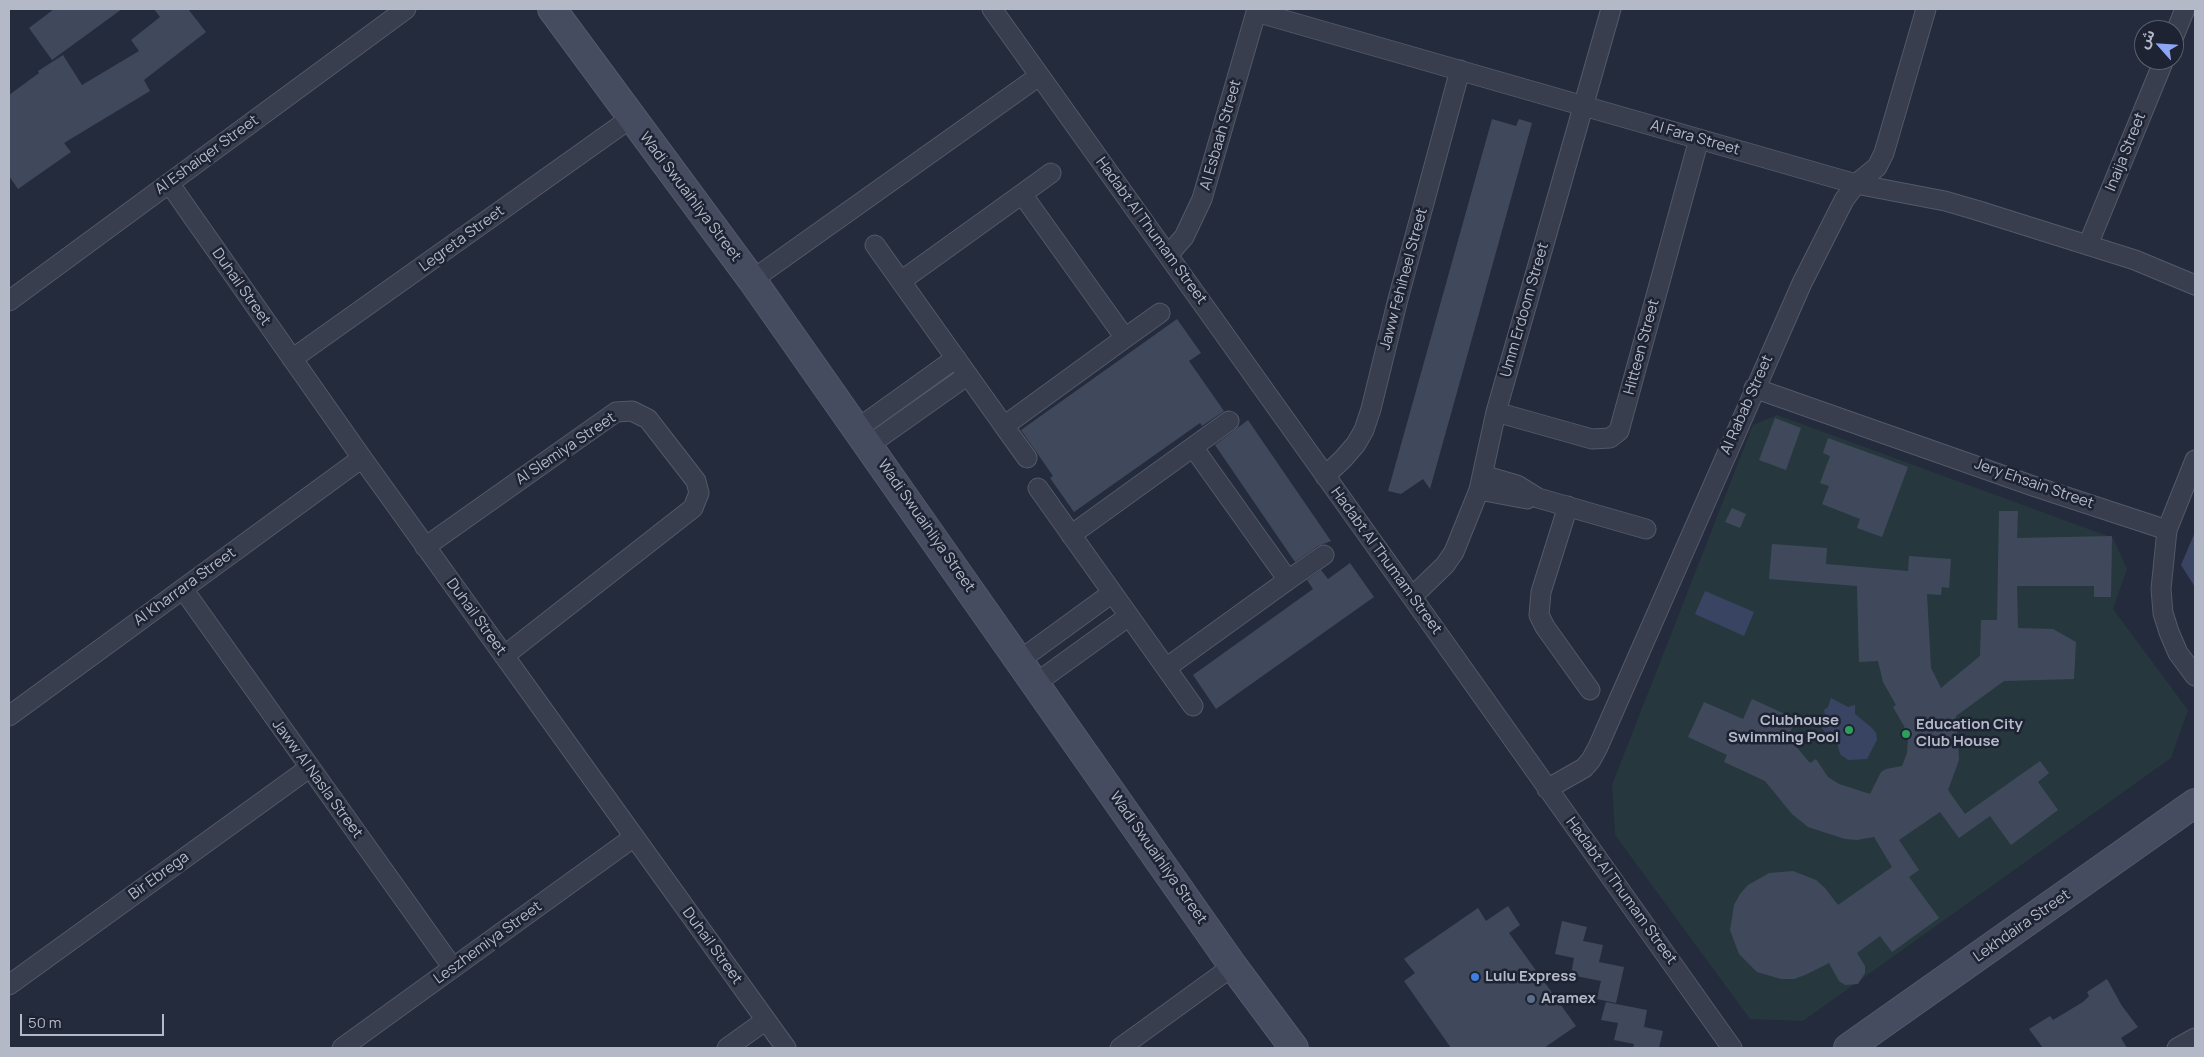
<!DOCTYPE html>
<html>
<head>
<meta charset="utf-8">
<style>
	body { margin:0 }
	#map { position:relative; width:2204px; height:1057px; overflow:hidden; background:#242b3c; font-family:Manrope,"Noto Sans Arabic",sans-serif }
	canvas { display:block }
	.frame { position:absolute; inset:0; border:10px solid #b4b9c8; pointer-events:none }
	.north { position:absolute; left:2134px; top:20px; width:50px; height:50px; box-sizing:border-box; background:#1d2332; border:1px solid #595f6e; border-radius:50%; rotate:296deg; font-size:14px; font-weight:700; line-height:20px; text-align:center; color:#b4b9c8 }
	.north::after { content:''; display:block; margin:auto; width:18px; height:22px; background:#8ca6f5; clip-path:polygon(50% 0,100% 100%,50% 72%,0 100%) }
	.scale { position:absolute; left:20px; top:1014px; width:144px; height:22px; box-sizing:border-box; border:2px solid #b4b9c8; border-top:0; padding-left:6px; font-size:15px; line-height:18px; white-space:nowrap; color:#b4b9c8; -webkit-text-stroke:4px #1d2332; paint-order:stroke }
</style>
</head>
<body>
<div id="map">
<canvas width="2204" height="1057"></canvas>
<div class="frame"></div>
<div class="north">ش</div>
<div class="scale">50 m</div>
</div>
<script>
const ctx = document.querySelector('canvas').getContext('2d');
ctx.lineJoin = 'round';
function fillPath(path, color) { ctx.fillStyle = color; ctx.fill(path, 'evenodd'); }
const poly = rows => new Path2D(rows.map(r => 'M' + r).join(''));
function trace(path, color, width, dash) { ctx.strokeStyle = color; ctx.lineWidth = width; ctx.lineCap = dash ? 'butt' : 'round'; ctx.setLineDash(dash || []); ctx.stroke(path); }
function label(font, color, halo, rows, align = 'center') {
  ctx.font = font + ' Manrope,sans-serif'; ctx.lineWidth = 5; ctx.setLineDash([]); ctx.textBaseline = 'middle'; ctx.strokeStyle = halo; ctx.fillStyle = color; for (const [text, x, y, turn = 0] of rows) {
    ctx.save(); ctx.translate(x, y); ctx.rotate((+turn || 0) * Math.PI / 180); ctx.textAlign = isNaN(turn) ? turn : align; if (halo) ctx.strokeText(text, 0, 0); ctx.fillText(text, 0, 0); ctx.restore();
  }
}
fillPath(poly([
	[1777,415,2113,538,2127,569,2113,609,2188,710,2171,758,1803,1021,1750,1019,1615,835,1612,785,1753,425]
]), '#26383e');
fillPath(poly([
	[2195,532,2195,587,2181,565],
	[1705,591,1754,612,1744,636,1695,614],
	[1831,698,1848,707,1855,705,1855,714,1872,728,1876,733,1877,740,1867,759,1848,760,1840,754,1835,736,1825,732,1822,728,1826,720,1824,710,1828,707]
]), '#394463');
fillPath(poly([
	[54,9,122,9,52,60,29,28],
	[154,9,188,9,206,32,144,80,150,91,64,143,71,152,18,189,9,176,9,95,39,73,38,71,63,55,82,85,139,51,131,40,160,17],
	[1492,119,1516,126,1519,119,1532,123,1430,489,1423,479,1401,494,1388,491],
	[1177,319,1201,353,1189,361,1224,411,1202,426,1200,423,1074,512,1050,478,1053,476,1021,430],
	[1775,418,1801,428,1786,470,1759,460],
	[1248,420,1331,541,1318,546,1295,562,1215,445],
	[1828,438,1908,467,1882,537,1857,528,1860,519,1822,504,1829,486,1820,483,1830,456,1823,453],
	[1732,508,1746,514,1740,528,1725,522],
	[1999,511,2018,511,2017,538,2112,536,2111,597,2094,597,2094,586,2017,586,2018,628,2053,629,2076,642,2074,679,2004,681,1956,716,1959,760,1948,790,1965,814,2040,761,2049,773,2038,782,2058,810,2011,845,1990,816,1959,838,1940,812,1899,840,1919,870,1909,877,1939,918,1892,952,1880,936,1857,953,1865,966,1865,973,1858,984,1845,985,1839,981,1829,963,1805,975,1794,979,1781,979,1757,972,1739,954,1730,930,1734,905,1740,894,1748,885,1769,873,1793,871,1816,880,1825,888,1838,905,1892,867,1874,837,1857,840,1845,839,1808,827,1792,814,1765,781,1724,762,1727,755,1688,737,1704,702,1743,719,1752,699,1796,719,1788,737,1810,763,1816,759,1828,777,1839,784,1870,794,1881,772,1886,769,1902,766,1907,753,1908,740,1904,726,1893,707,1896,705,1883,682,1878,661,1859,662,1857,586,1769,579,1772,544,1827,548,1826,564,1908,571,1909,556,1951,559,1949,588,1942,587,1941,595,1927,594,1931,668,1941,688,1980,656,1981,620,1997,620],
	[1350,563,1374,597,1216,709,1193,675,1313,589,1307,580,1321,570,1328,579],
	[1508,906,1520,925,1509,933,1576,1026,1544,1048,1451,1048,1404,981,1415,973,1404,959,1478,908,1486,921],
	[1562,921,1587,927,1583,941,1603,945,1599,962,1624,967,1616,1003,1597,999,1601,981,1571,975,1574,958,1555,954],
	[2107,979,2122,1006,2138,1027,2121,1038,2127,1048,2043,1048,2029,1029,2050,1016,2053,1020,2083,1002,2089,996,2087,992],
	[1606,1002,1647,1010,1644,1027,1663,1031,1659,1048,1633,1048,1634,1044,1614,1040,1618,1023,1601,1020]
]), '#40495b');
const street = poly([
	[992,9,1412,597,1732,1048],
	[1256,12,1856,184,1945,201,1976,210,2135,260,2195,285],
	[2174,36,2185,9],
	[169,183,362,458,786,1048],
	[1022,194,1051,173],
	[875,245,1004,426,1125,338,1022,194,901,281],
	[2088,245,2164,60],
	[1169,254,1184,237,1202,199,1257,9],
	[752,280,1039,76],
	[9,301,406,9],
	[1125,338,1160,313],
	[292,359,631,118],
	[1754,388,2033,486,2167,530],
	[1496,412,1592,439,1610,438,1619,431,1699,139],
	[1004,426,1027,458],
	[857,429,956,358],
	[869,445,968,375],
	[1193,447,1229,421],
	[2195,460,2167,530,2161,589,2163,613,2169,632,2178,653,2195,676],
	[1483,475,1517,485,1538,498,1646,529],
	[1325,476,1343,459,1356,444,1364,430,1371,409,1398,299,1460,70],
	[1038,488,1166,668,1288,580,1193,447,1071,535],
	[1479,490,1527,499],
	[1568,506,1541,592,1539,615,1545,627,1590,690],
	[425,547,616,412,632,411,648,419,696,481,699,493,693,508,504,656],
	[1288,580,1324,555],
	[183,589,453,968],
	[1412,597,1445,565,1454,552,1479,490,1496,412,1611,9],
	[1020,660,1112,593],
	[1166,668,1193,706],
	[1036,683,1129,616],
	[9,716,362,458],
	[1547,789,1584,768,1591,760,1598,747,1802,283,1844,200,1856,184,1877,167,1884,153,1926,9],
	[9,985,309,768],
	[342,1048,634,837],
	[727,1048,766,1020],
	[1120,1048,1233,966],
	[2177,1048,2195,1038]
]);
const secondary = poly([
	[552,9,752,280,1233,966,1294,1048],
	[1848,1048,2195,803]
]);
trace(street, '#535968', 21);
trace(secondary, '#535968', 30);
trace(street, '#383e4d', 19);
trace(secondary, '#464c60', 28);
for (const [x, y, r, color] of [
	[1849,730,5,"#2e9e5b"],
	[1906,734,5,"#2e9e5b"],
	[1475,977,5,"#3f7fe0"],
	[1531,999,5,"#5c6f8a"]
]) { const dot = new Path2D(); dot.arc(x, y, r, 0, 2 * Math.PI); ctx.fillStyle = color; ctx.fill(dot); trace(dot, '#1d2332', 2); }
label('15px', '#b4b9c8', '#1d2332', [
	["Al Esbaah Street",1221,135,-74],
	["Al Fara Street",1695,138,16],
	["Inaija Street",2126,152,-68],
	["Al Eshaiqer Street",207,155,-36],
	["Wadi Swuaihliya Street",690,197,53],
	["Hadabt Al Thumam Street",1151,231,54],
	["Legreta Street",462,239,-36],
	["Jaww Fehiheel Street",1404,279,-75],
	["Duhail Street",241,287,55],
	["Umm Erdoom Street",1525,310,-74],
	["Hitteen Street",1642,347,-75],
	["Al Rabab Street",1747,405,-66],
	["Al Slemiya Street",566,449,-34],
	["Jery Ehsain Street",2034,484,19],
	["Wadi Swuaihliya Street",926,526,55],
	["Hadabt Al Thumam Street",1386,561,54],
	["Al Kharrara Street",185,587,-36],
	["Duhail Street",476,617,54],
	["Jaww Al Nasla Street",317,779,54],
	["Wadi Swuaihliya Street",1158,858,55],
	["Bir Ebrega",159,876,-36],
	["Hadabt Al Thumam Street",1621,891,54],
	["Lekhdaira Street",2022,926,-35],
	["Leszhemiya Street",488,943,-36],
	["Duhail Street",712,946,54]
]);
label('bold 15px', '#b4b9c8', '#1d2332', [
	["Clubhouse",1839,721,"right"],
	["Swimming Pool",1839,738,"right"],
	["Education City",1916,725],
	["Club House",1916,742],
	["Lulu Express",1485,977],
	["Aramex",1541,999]
], 'left');
</script>
</body>
</html>
